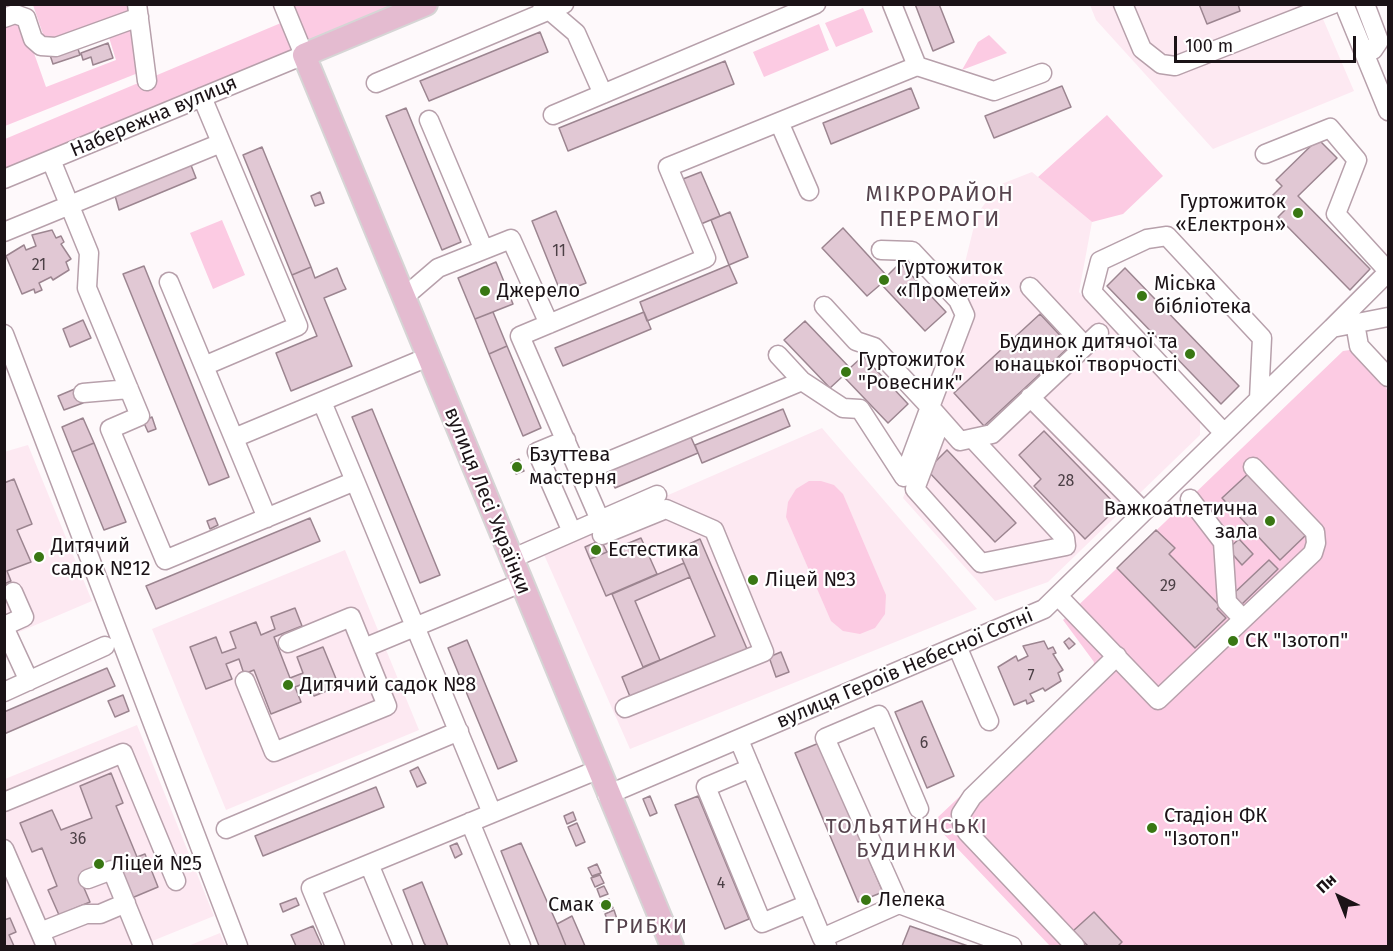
<!DOCTYPE html>
<html>
<head>
<meta charset="utf-8">
<style>
	body { margin:0 }
	#map { position:relative; width:1393px; height:951px; overflow:hidden; background:#fef9fb; font-family:"Fira Sans",sans-serif }
	canvas { display:block }
	.frame { position:absolute; inset:0; border:6px solid #1b1317; pointer-events:none }
	.north { position:absolute; left:1309px; top:867px; width:60px; height:60px; -webkit-text-stroke:4px #fff; paint-order:stroke; rotate:317deg; font-size:16px; font-weight:700; line-height:24px; text-align:center; color:#1b1317 }
	.north::after { content:''; display:block; margin:auto; width:21px; height:27px; background:#1b1317; clip-path:polygon(50% 0,100% 100%,50% 72%,0 100%) }
	.scale { position:absolute; left:1174px; top:36px; width:182px; height:27px; box-sizing:border-box; border:3px solid #1b1317; border-top:0; padding-left:8px; font-size:18px; line-height:21px; white-space:nowrap; color:#1b1317; -webkit-text-stroke:4px #fff; paint-order:stroke }
</style>
</head>
<body>
<div id="map">
<canvas width="1393" height="951"></canvas>
<div class="frame"></div>
<div class="north">Пн</div>
<div class="scale">100 m</div>
</div>
<script>
const ctx = document.querySelector('canvas').getContext('2d');
ctx.lineJoin = 'round';
function fillPath(path, color) { ctx.fillStyle = color; ctx.fill(path, 'evenodd'); }
const poly = rows => new Path2D(rows.map(r => 'M' + r).join(''));
function trace(path, color, width, dash) { ctx.strokeStyle = color; ctx.lineWidth = width; ctx.lineCap = dash ? 'butt' : 'round'; ctx.setLineDash(dash || []); ctx.stroke(path); }
function label(font, color, halo, rows, align = 'center') {
  ctx.font = font + ' "Fira Sans",sans-serif'; ctx.lineWidth = 4.5; ctx.setLineDash([]); ctx.textBaseline = 'middle'; ctx.strokeStyle = halo; ctx.fillStyle = color; for (const [text, x, y, turn = 0] of rows) {
    ctx.save(); ctx.translate(x, y); ctx.rotate((+turn || 0) * Math.PI / 180); ctx.textAlign = isNaN(turn) ? turn : align; if (halo) ctx.strokeText(text, 0, 0); ctx.fillText(text, 0, 0); ctx.restore();
  }
}
fillPath(poly([
	[1090,5,1317,5,1354,91,1213,149,1096,20],
	[1032,172,1092,222,1079,292,1200,420,1200,435,1048,582,995,601,903,498,972,310,958,291,977,214,999,185],
	[822,428,977,609,630,749,542,550],
	[28,445,92,601,5,638,4,452],
	[345,550,419,730,226,810,152,629],
	[137,725,214,916,140,946,5,946,5,779],
	[220,933,226,946,188,946]
]), '#fde9f2');
fillPath(poly([
	[33,5,133,5,131,11,46,43],
	[283,5,426,5,5,179,5,139,288,20],
	[863,8,873,32,836,47,825,23],
	[18,20,24,25,46,87,116,60,107,31,132,25,138,73,5,126,5,25],
	[819,24,829,50,764,77,753,52],
	[989,35,1007,53,962,70,978,42],
	[1107,115,1163,176,1123,214,1092,222,1038,177],
	[222,220,245,275,213,289,190,233],
	[1350,350,1388,390,1388,946,1050,946,937,827,936,819,1092,671,1094,662,1063,620,1343,351],
	[809,481,821,481,834,485,843,494,886,595,885,614,875,628,860,634,843,631,831,621,786,517,788,502,796,489]
]), '#fccbe3');
const building = poly([
	[915,4,939,4,954,42,933,51,915,4],
	[1199,4,1238,4,1240,11,1207,24,1199,4],
	[540,32,548,52,429,101,420,81,540,32],
	[76,43,80,55,53,64,49,52,76,43],
	[108,43,113,58,93,65,91,57,83,60,81,53,108,43],
	[725,61,734,84,568,151,559,128,725,61],
	[1062,86,1071,107,994,138,985,116,1062,86],
	[911,88,919,108,831,144,823,123,911,88],
	[406,108,461,242,442,250,386,116,406,108],
	[1318,139,1337,158,1298,196,1370,269,1350,290,1278,217,1285,210,1271,197,1282,186,1276,180,1318,139],
	[262,147,311,267,292,275,243,155,262,147],
	[189,160,196,178,119,210,114,192,189,160],
	[701,172,720,216,701,224,683,179,701,172],
	[320,192,324,203,315,206,311,196,320,192],
	[556,211,586,283,561,293,532,221,556,211],
	[730,212,748,257,729,265,711,220,730,212],
	[843,228,887,276,900,263,946,312,925,331,881,284,867,296,822,248,843,228],
	[52,230,56,238,61,236,64,242,61,244,71,259,66,262,69,270,53,280,51,277,39,283,42,290,35,293,34,289,22,294,6,256,24,245,26,250,36,246,32,235,52,230],
	[496,262,513,304,475,319,458,278,496,262],
	[729,265,737,283,647,321,640,302,729,265],
	[144,266,229,477,209,485,123,274,144,266],
	[311,267,315,278,337,268,343,283,346,289,324,298,352,366,291,391,276,353,317,336,292,275,311,267],
	[1125,268,1239,386,1221,404,1107,286,1125,268],
	[493,312,507,346,489,354,475,319,493,312],
	[644,312,651,329,563,366,555,348,644,312],
	[1040,314,1070,346,984,426,954,393,1040,314],
	[83,320,91,338,70,347,63,329,83,320],
	[805,321,850,368,863,356,908,404,888,423,843,376,830,388,784,340,805,321],
	[507,346,541,428,523,436,489,354,507,346],
	[77,388,83,403,64,410,58,396,77,388],
	[372,409,440,575,420,583,352,417,372,409],
	[783,409,790,426,702,463,695,445,783,409],
	[152,417,156,429,148,432,143,421,152,417],
	[83,418,94,443,72,452,62,427,83,418],
	[1044,431,1118,507,1085,539,1034,486,1041,479,1019,455,1044,431],
	[690,435,698,453,615,488,607,470,690,435],
	[94,443,126,522,104,530,72,452,94,443],
	[947,450,1016,523,995,542,927,470,947,450],
	[519,459,524,471,516,474,511,463,519,459],
	[1249,473,1307,534,1280,560,1222,498,1249,473],
	[14,479,32,524,17,530,31,562,7,571,11,581,4,584,4,483,14,479],
	[215,518,218,525,210,529,207,521,215,518],
	[310,518,320,541,156,609,146,586,310,518],
	[1156,530,1175,548,1169,554,1220,606,1217,609,1226,618,1195,648,1117,568,1156,530],
	[641,538,657,574,606,596,590,559,641,538],
	[700,539,747,649,631,699,622,677,715,636,678,549,700,539],
	[1239,539,1253,554,1242,565,1228,549,1239,539],
	[601,540,607,552,590,559,585,547,601,540],
	[1269,560,1278,569,1240,606,1231,596,1269,560],
	[684,563,690,577,635,601,660,660,643,667,612,594,684,563],
	[295,608,302,626,274,637,290,678,303,673,297,657,323,647,339,686,314,696,308,682,295,687,301,702,271,714,254,670,244,674,239,659,226,664,232,679,206,689,190,647,216,637,222,653,236,648,230,632,256,622,261,635,275,629,271,617,295,608],
	[1069,638,1075,644,1069,649,1064,642,1069,638],
	[467,640,517,761,498,769,448,648,467,640],
	[1044,641,1048,649,1053,647,1056,653,1053,654,1063,670,1058,673,1061,681,1045,691,1043,688,1030,694,1034,701,1027,704,1026,700,1014,705,998,667,1016,656,1018,661,1028,656,1023,646,1044,641],
	[781,652,789,672,776,677,769,657,781,652],
	[107,668,115,686,4,734,4,712,107,668],
	[123,695,129,711,115,717,108,701,123,695],
	[922,701,954,776,927,788,895,712,922,701],
	[819,743,883,892,858,902,795,753,819,743],
	[418,767,426,783,417,787,410,771,418,767],
	[111,773,123,803,116,806,137,857,145,854,158,887,127,900,114,868,81,881,90,902,59,915,48,890,57,886,42,848,32,852,20,823,52,810,61,830,92,818,80,786,111,773],
	[376,787,384,807,263,856,255,836,376,787],
	[650,796,657,813,650,816,643,799,650,796],
	[698,796,749,919,725,929,675,805,698,796],
	[573,812,576,820,567,824,564,816,573,812],
	[577,823,585,842,576,846,568,827,577,823],
	[457,843,462,854,455,858,450,846,457,843],
	[521,843,557,924,566,946,539,946,501,851,521,843],
	[597,864,601,873,592,876,588,868,597,864],
	[600,875,604,883,595,887,591,878,600,875],
	[422,882,448,946,426,946,424,943,403,890,422,882],
	[604,886,608,894,600,897,597,889,604,886],
	[296,898,299,905,283,912,280,904,296,898],
	[609,899,613,908,604,911,600,903,609,899],
	[614,910,617,919,608,922,605,914,614,910],
	[1094,912,1122,942,1118,946,1088,946,1073,931,1094,912],
	[572,916,585,946,566,946,557,924,572,916],
	[10,918,16,932,9,935,14,946,4,946,4,920,10,918],
	[313,926,322,946,296,946,291,935,313,926],
	[910,926,968,946,902,946,910,926]
]);
fillPath(building, '#e1c8d4');
trace(building, '#9c8590', 1.5);
const minor = poly([
	[137,4,147,81],
	[542,4,576,33,603,94],
	[1123,4,1142,49,1161,64,1175,66,1333,4],
	[1344,4,1388,111],
	[4,18,15,14,26,18,33,39,41,46,56,47,139,17],
	[1364,53,1373,50,1379,41,1365,4],
	[917,66,994,91,1042,73],
	[376,83,564,4],
	[202,97,298,326,204,366],
	[553,115,816,4],
	[429,120,483,248],
	[779,122,809,191],
	[1265,154,1330,128,1357,160,1336,214,1388,271],
	[51,160,89,253,87,288,140,416,110,429,165,560,355,481,322,402],
	[4,179,304,55,283,4],
	[4,232,221,143],
	[881,250,912,251,958,300,965,315,930,407,960,441,992,434,1099,333],
	[169,282,267,518],
	[1030,287,1085,346],
	[403,298,438,268,511,239,549,324],
	[1355,323,1359,346,1388,377],
	[1332,328,1388,272],
	[4,334,238,946],
	[778,355,802,381,843,408,860,409,904,477,930,407,874,347,856,341,824,306],
	[83,393,129,389],
	[1030,397,1143,511],
	[941,420,915,489,981,563,1066,546,1065,538,973,439],
	[1224,433,1092,292,1100,261,1147,239,1167,236,1262,338,1259,399],
	[234,438,428,357],
	[566,440,537,452,572,532],
	[580,473,802,381],
	[355,481,492,813],
	[1190,499,1223,542,1227,602,1243,619],
	[600,520,520,336,706,258,668,167,917,66,892,4],
	[602,535,666,509,714,530,764,652,625,708],
	[511,559,657,495],
	[1058,596,1158,700,1313,553,1316,543,1315,532,1253,467],
	[4,626,24,617,13,592],
	[4,627,29,681],
	[957,646,989,721],
	[364,648,521,583],
	[245,681,274,752,387,706,351,617,288,643],
	[4,692,105,646],
	[739,740,822,938],
	[751,768,706,787,762,923,808,904],
	[607,795,1044,609,1332,328,1388,317],
	[4,802,123,753,176,881],
	[470,822,521,946],
	[226,829,459,731],
	[4,849,46,946],
	[369,864,403,946],
	[88,879,112,870,143,946],
	[899,904,825,738,879,715,919,809],
	[40,932,86,914,100,914,126,903],
	[335,946,311,888,597,770],
	[827,946,822,938,899,904,1012,946],
	[1075,946,967,832,962,824,961,814,972,797,1117,656]
]);
const major = poly([
	[426,4,304,55,672,946]
]);
trace(minor, '#b7a0ab', 21);
trace(major, '#d6d5d5', 26);
trace(minor, '#fff', 18);
trace(major, '#e4bbd0', 22);
for (const [x, y, r, color] of [
	[1298,213,6,"#397713"],
	[884,280,6,"#397713"],
	[485,291,6,"#397713"],
	[1142,296,6,"#397713"],
	[1190,354,6,"#397713"],
	[846,372,6,"#397713"],
	[517,467,6,"#397713"],
	[1270,521,6,"#397713"],
	[596,550,6,"#397713"],
	[39,557,6,"#397713"],
	[753,580,6,"#397713"],
	[1233,641,6,"#397713"],
	[288,685,6,"#397713"],
	[1152,828,6,"#397713"],
	[99,864,6,"#397713"],
	[866,900,6,"#397713"],
	[606,905,6,"#397713"]
]) { const dot = new Path2D(); dot.arc(x, y, r, 0, 2 * Math.PI); ctx.fillStyle = color; ctx.fill(dot); trace(dot, '#fff', 2); }
label('16px', '#4c4046', null, [
	["11",559,252],
	["21",39,266],
	["28",1066,482],
	["29",1168,587],
	["7",1031,677],
	["6",924,744],
	["36",78,840],
	["4",721,884]
]);
label('20px', '#1b1317', '#fff', [
	["Набережна вулиця",154,117,-23],
	["вулиця Лесі Українки",487,501,68],
	["вулиця Героїв Небесної Сотні",905,669,-23]
]);
label('20px', '#1b1317', '#fff', [
	["Гуртожиток",1286,202,"right"],
	["«Електрон»",1286,225,"right"],
	["Гуртожиток",896,268],
	["«Прометей»",896,291],
	["Міська",1154,284],
	["бібліотека",1154,307],
	["Джерело",497,291],
	["Будинок дитячої та",1178,342,"right"],
	["юнацької творчості",1178,365,"right"],
	["Гуртожиток",858,360],
	["\"Ровесник\"",858,383],
	["Бзуттева",529,455],
	["мастерня",529,478],
	["Важкоатлетична",1258,509,"right"],
	["зала",1258,532,"right"],
	["Дитячий",51,546],
	["садок №12",51,569],
	["Естестика",608,550],
	["Ліцей №3",765,580],
	["СК \"Ізотоп\"",1245,641],
	["Дитячий садок №8",300,685],
	["Стадіон ФК",1164,816],
	["\"Ізотоп\"",1164,839],
	["Ліцей №5",111,864],
	["Лелека",878,900],
	["Смак",594,905,"right"]
], 'left');
ctx.letterSpacing = '1.5px';
label('21px', '#56434d', '#fff', [
	["ТОЛЬЯТИНСЬКІ",907,827],
	["БУДИНКИ",907,851],
	["ГРИБКИ",646,927]
]);
ctx.letterSpacing = '0px';
ctx.letterSpacing = '1.5px';
label('22px', '#56434d', '#fff', [
	["МІКРОРАЙОН",940,195],
	["ПЕРЕМОГИ",940,220]
]);
ctx.letterSpacing = '0px';
</script>
</body>
</html>
